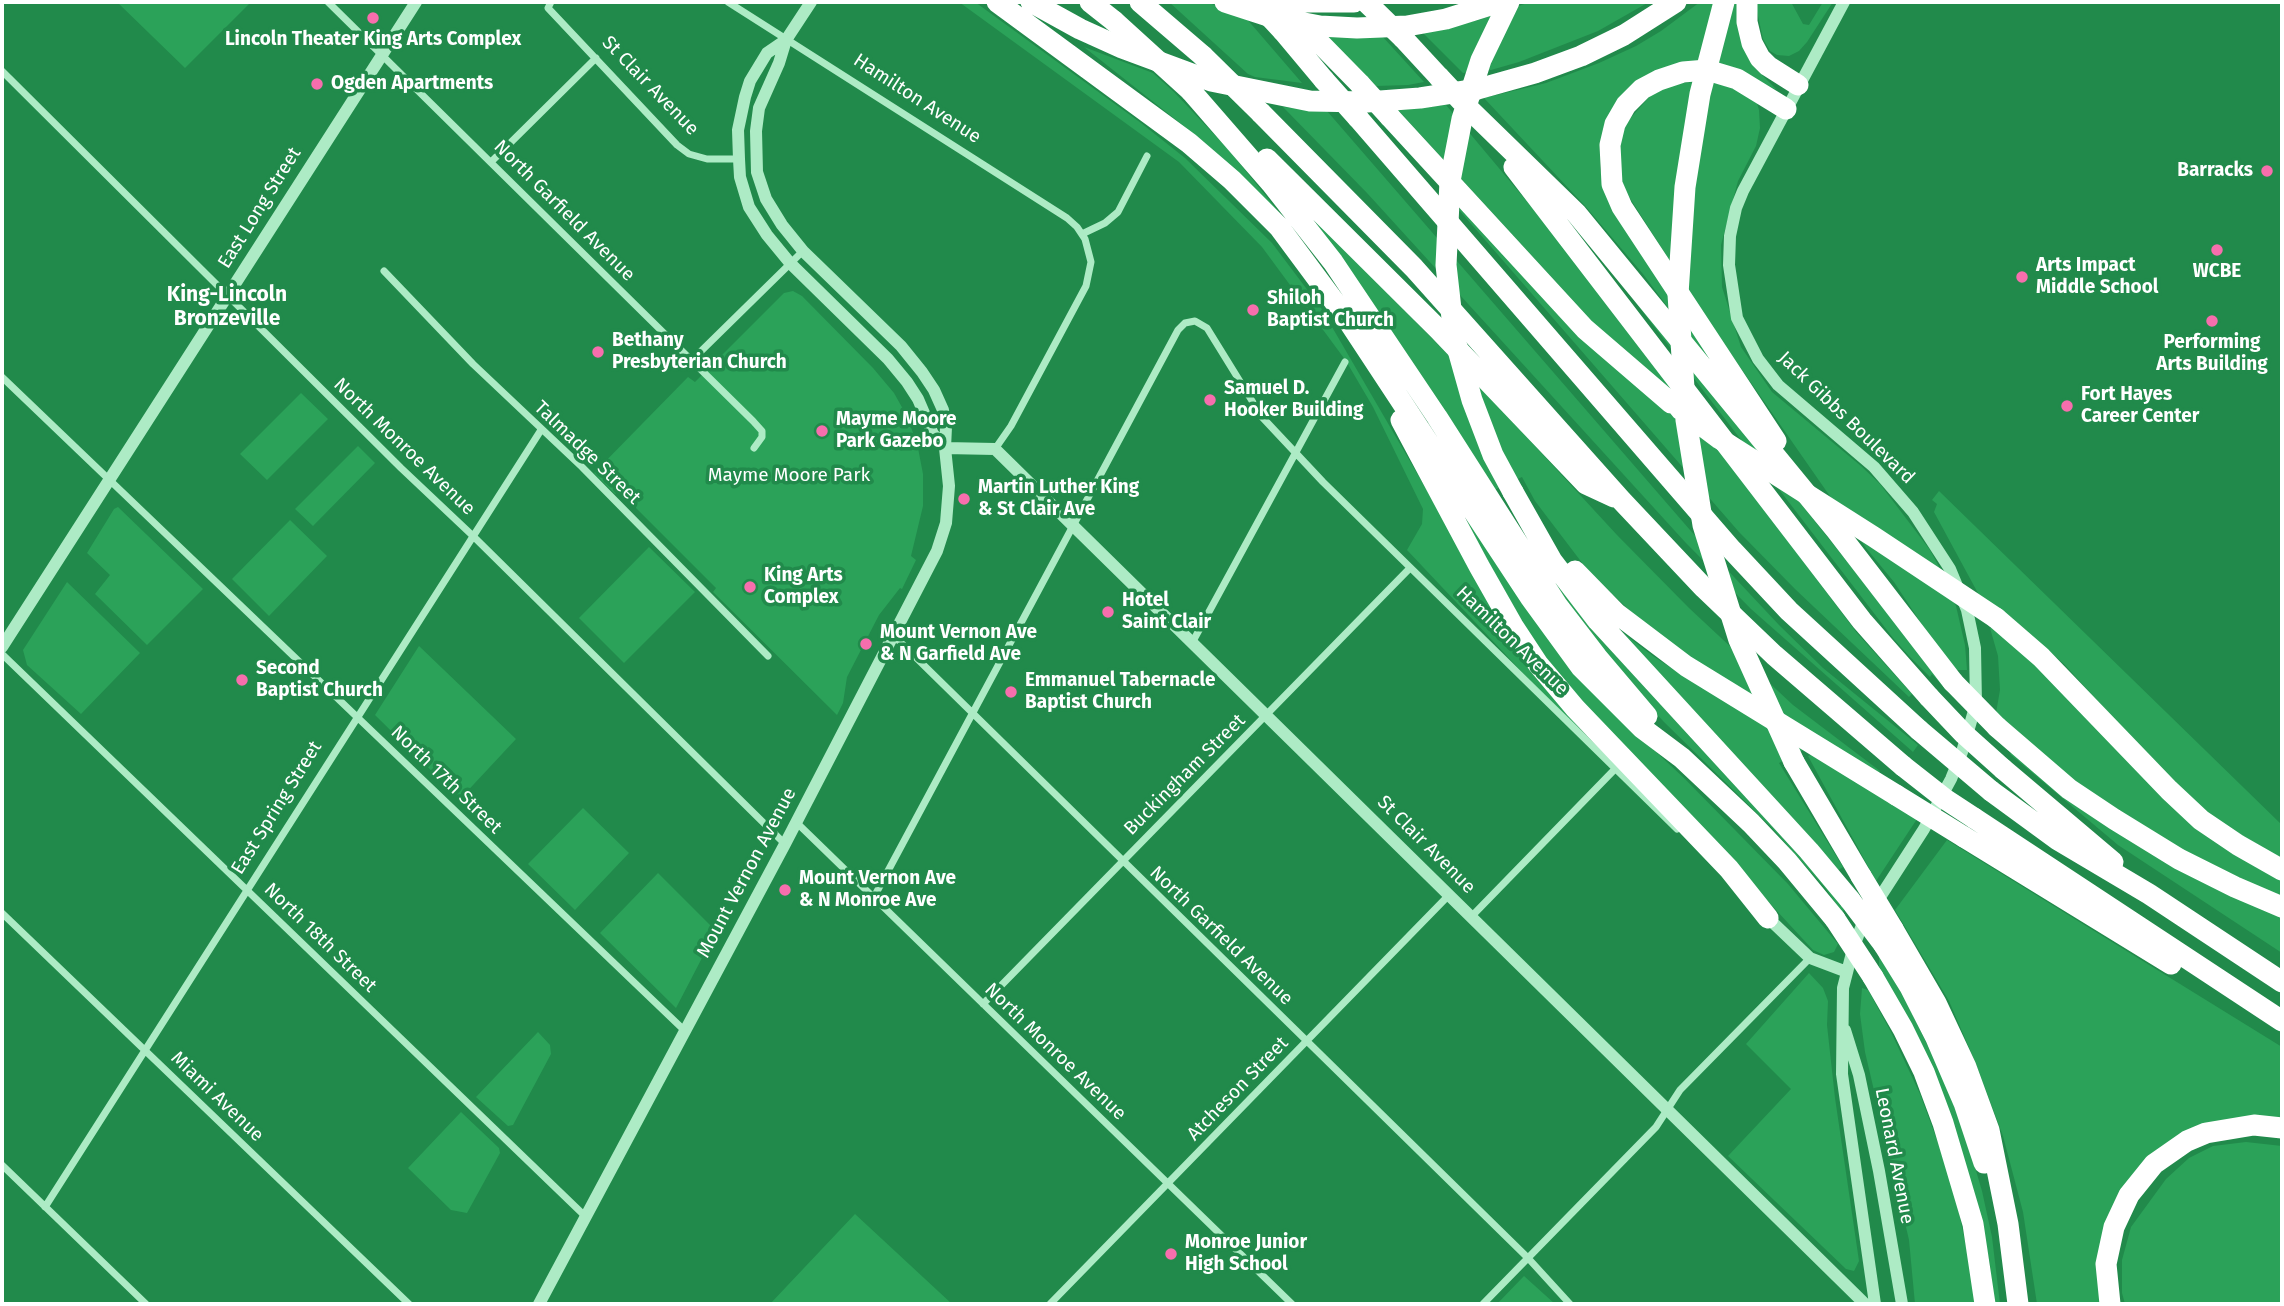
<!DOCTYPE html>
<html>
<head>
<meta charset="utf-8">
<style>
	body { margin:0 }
	#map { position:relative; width:2284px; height:1306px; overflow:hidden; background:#218a4b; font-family:"Fira Sans",sans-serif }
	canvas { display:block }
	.frame { position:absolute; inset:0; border:4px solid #fff; pointer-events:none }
</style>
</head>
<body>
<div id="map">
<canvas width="2284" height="1306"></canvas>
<div class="frame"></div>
</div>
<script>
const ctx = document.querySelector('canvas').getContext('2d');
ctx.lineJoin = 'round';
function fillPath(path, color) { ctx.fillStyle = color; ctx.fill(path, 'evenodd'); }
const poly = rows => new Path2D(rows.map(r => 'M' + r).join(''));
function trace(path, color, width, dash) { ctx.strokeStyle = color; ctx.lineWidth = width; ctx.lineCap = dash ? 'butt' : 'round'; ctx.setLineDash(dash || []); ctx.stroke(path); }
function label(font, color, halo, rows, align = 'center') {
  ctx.font = font + ' "Fira Sans",sans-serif'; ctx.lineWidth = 7; ctx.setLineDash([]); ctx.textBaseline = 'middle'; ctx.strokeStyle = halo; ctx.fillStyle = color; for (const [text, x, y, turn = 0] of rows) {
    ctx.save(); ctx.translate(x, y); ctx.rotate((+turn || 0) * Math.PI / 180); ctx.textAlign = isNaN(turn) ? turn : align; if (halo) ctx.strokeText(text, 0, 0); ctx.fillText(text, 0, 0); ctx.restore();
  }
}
fillPath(poly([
	[117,2,251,2,185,68],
	[959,2,975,2,1141,123,1185,158,1272,243,1321,308,1522,654,1582,732,1523,673,1407,550,1422,524,1423,509,1373,407,1346,361,1262,247,1179,162],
	[1169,2,1207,2,1246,18,1302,83,1255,77,1248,74],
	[1530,2,1649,2,1598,31,1519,62,1491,70,1463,73,1422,32,1479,20],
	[1700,2,1740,2,1744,50,1753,66,1777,90,1750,77,1676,64,1602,141,1600,169,1604,185,1731,389,1707,360,1643,274,1586,207,1484,98,1546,83,1599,63,1636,46,1661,31],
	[1755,2,1791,2,1803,24,1809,25,1823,2,1833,2,1807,42,1799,51,1789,56,1777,55,1770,51,1763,39],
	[1324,34,1382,36,1424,82,1408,85,1376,86],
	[1084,47,1153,73,1174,92,1228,149,1279,212,1204,142],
	[1708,81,1720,83,1739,90,1757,103,1759,110,1760,128,1756,146,1738,181,1721,245,1722,287,1741,347,1772,392,1861,466,1880,484,1930,550,1943,574,1956,606,1965,645,1967,670,1955,670,1944,658,1894,582,1866,548,1708,321,1626,192,1621,178,1619,160,1621,137,1627,122,1651,95,1666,87,1683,83],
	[1446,105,1571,254,1672,387,1673,392,1598,330,1590,319,1398,110],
	[1283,107,1327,111,1690,530,1779,625,1823,668,1918,745,1913,752,1751,609,1685,542,1367,193],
	[1463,208,1518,270,1679,396,1857,633,1912,694,1909,697,1795,589,1739,532,1459,210],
	[1312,217,1487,394,1617,535,1689,608,1793,705,1880,771,1875,777,1678,651,1645,625,1589,572,1535,501,1522,477,1492,491,1370,301],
	[793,291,802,296,873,368,894,393,908,418,918,448,923,474,923,506,911,556,916,560,902,589,900,588,879,615,847,677,843,703,837,715,713,592,716,588,619,491,615,494,594,473,688,377,695,382,784,293],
	[1635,297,1950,690,1948,692,1932,674,1930,677,1909,656,1893,638,1633,299],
	[301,393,328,419,267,480,240,454],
	[358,446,375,463,313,526,295,509],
	[1939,491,2282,825,2282,859,2217,820,2191,799,2165,775,2064,664,2041,644,1986,608,1934,512,1937,504,1932,500],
	[118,507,203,589,147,645,95,594,110,575,87,553,114,509],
	[290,520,327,556,269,616,232,579],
	[1470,521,1603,702,1685,779,1788,884,1838,944,1834,952,1824,955,1813,950,1678,804,1582,708,1543,658,1466,522],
	[1528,542,1593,631,1830,889,1846,908,1842,912,1825,888,1772,828,1664,722,1621,676,1595,645],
	[649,547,695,592,624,663,579,618],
	[67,582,140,653,81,714,27,665,23,650],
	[1613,625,1653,656,1688,679,1805,749,1779,763,1843,867,1837,871],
	[1993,627,2282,880,2282,899,2196,859,2075,782,1996,713,2000,690,1998,656,1990,628],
	[419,646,516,739,460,799,375,715],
	[2013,751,2282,915,2282,953,2118,845,2010,754],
	[1813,754,1917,819,1876,881,1808,756],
	[583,808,629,853,575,910,528,864],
	[1947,840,2282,1047,2282,1120,2265,1118,2133,1176,2103,1304,2037,1304,2023,1212,2003,1136,1976,1064,1949,1001,1895,910],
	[658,873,716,931,676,1008,600,933],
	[1879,955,1906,1001,1940,1071,1964,1130,1982,1191,1992,1237,2000,1304,1994,1304,1990,1264,1976,1199,1895,998,1879,966],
	[1809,973,1823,988,1828,1001,1827,1025,1835,1098,1859,1261,1854,1271,1846,1269,1728,1156,1791,1089,1746,1044],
	[1862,988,1868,990,1891,1032,1920,1094,1940,1148,1955,1193,1971,1271,1975,1304,1915,1304,1909,1240,1865,1052,1860,1014],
	[538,1032,550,1045,551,1054,513,1125,508,1126,476,1097],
	[461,1112,499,1148,500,1153,467,1213,451,1210,408,1168],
	[2246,1142,2282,1146,2282,1304,2125,1304,2122,1293,2122,1260,2131,1227,2166,1179,2189,1158,2213,1146],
	[855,1214,952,1304,770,1304],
	[1524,1276,1555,1304,1497,1304]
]), '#2ba259');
trace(poly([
	[328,2,753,421,762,431,762,437,754,448],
	[551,2,548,8,677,145,689,154,707,159,739,159],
	[728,2,1067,218,1077,227,1085,239,1091,262,1086,286,1011,426,995,449],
	[2,71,401,468,473,536,785,844],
	[491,162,596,58],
	[1082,234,1105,223,1118,212,1147,156],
	[384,271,473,364,582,467,768,656],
	[692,360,803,251],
	[2,377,685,1031],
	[893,635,1528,1258,1570,1304],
	[1192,643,1345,362],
	[2,654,586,1217],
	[796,822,1292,1304],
	[874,897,1178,330,1185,323,1195,321,1207,328,1262,417,1323,482,1677,829],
	[2,913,409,1304],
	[1471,917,1615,769],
	[983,1004,1410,568],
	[2,1165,146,1304],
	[45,1207,541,430],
	[1050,1304,1449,895],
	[1483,1304,1656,1127,1680,1090,1810,958]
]), '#adebc5', 7);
trace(poly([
	[1844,2,1743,191,1736,208,1730,236,1729,265,1737,318,1758,359,1778,385,1874,467,1913,512,1950,569,1967,610,1975,648,1976,704,1962,752,1951,779,1924,829,1862,925,1853,949,1843,988,1842,1074,1875,1304],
	[786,40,767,53,750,81,745,97,738,130,739,159,740,177,749,207,767,235,790,263,888,359,907,382,918,399,933,434,945,448],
	[945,448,995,449,1865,1304],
	[2,647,416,2],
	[1768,918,1810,958,1847,972],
	[1845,1030,1859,1075,1879,1171,1902,1304],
	[539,1304,785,844,937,551,946,523,949,486,945,448,946,427,943,410,934,390,922,372,901,346,803,251,782,225,766,199,757,172,756,131,759,108,779,63,786,40,811,2]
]), '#adebc5', 12);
trace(poly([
	[997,2,1189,143,1232,180,1279,227,1345,316,1530,597,1581,667,1642,728,1682,758,1751,823,1787,861,1835,919],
	[1031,2,1080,29,1122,48,1211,81,1310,101,1367,102,1420,98,1478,89,1535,73,1581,56,1624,35,1676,2],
	[1090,2,1114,21],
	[1140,2,1203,56],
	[1225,2,1268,16,1320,26,1357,28,1407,26,1446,19,1500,2],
	[1304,2,1354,2],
	[1747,2,1747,22,1752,43,1760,58,1768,66,1798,85],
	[1283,31,1324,80],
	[1312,35,1360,84],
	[1403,38,1439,77],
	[1191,91,1271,183,1333,262,1437,417,1557,605,1597,657,1647,716],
	[1468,108,1576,213,1836,530,1953,682],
	[1261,113,1414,268,1622,501,1704,588,1774,655,1903,766],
	[1390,117,1585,329,1671,403],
	[1358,118,1732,550,1789,611,1919,730],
	[1267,159,1438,329,1586,484,1614,497],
	[1514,167,1862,621,1929,697],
	[1401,420,1479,566,1513,626,1538,664,1575,708,1729,869,1768,918],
	[1776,441,1622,207,1612,184,1610,145,1615,124,1626,105,1642,89,1659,80,1683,72,1707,70,1737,79,1786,109],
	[1513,492,1552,561,1598,621,1809,851,1850,900],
	[1575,571,1616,613,1686,666,1896,795],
	[1996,618,2041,657,2169,790,2201,820,2238,845,2282,870],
	[1997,727,2069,789,2114,819,2179,859,2235,887,2282,907],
	[1794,762,1861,876],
	[2003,769,2113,862],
	[1991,791,2058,840,2149,894,2282,982],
	[1974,818,2282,1021],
	[1964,837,2171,964],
	[1893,929,1936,1003,1966,1067,1989,1130,2008,1224,2018,1304],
	[1884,945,1910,987,1936,1038,1964,1103,1984,1163],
	[1873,977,1903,1029,1924,1072,1943,1123,1973,1224,1985,1304],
	[2110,1304,2106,1264,2114,1227,2129,1195,2154,1164,2187,1141,2206,1133,2254,1125,2282,1128]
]), '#fff', 21);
trace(poly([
	[1256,2,1283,31],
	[1278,2,1312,35],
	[1366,2,1403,38],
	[1509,2,1481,60,1462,119,1450,181,1446,265,1454,336,1472,400,1493,455,1513,492],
	[1724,2,1700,94,1685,187,1678,294,1686,420,1703,525,1739,640,1794,762],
	[1114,21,1191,91],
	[1203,56,1261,113],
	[1439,77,1468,108],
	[1324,80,1358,118],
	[1360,84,1390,117],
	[1680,409,1720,439,1874,537,1996,618],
	[1953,682,1997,727],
	[1929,697,1964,734,2003,769],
	[1919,730,1991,791],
	[1903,766,1945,799,1974,818],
	[1896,795,1964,837],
	[1861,876,1893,929],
	[1850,900,1884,945],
	[1835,919,1873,977]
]), '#fff', 21);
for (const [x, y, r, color] of [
	[373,18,7,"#f76ead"],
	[317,84,7,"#f76ead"],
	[2267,171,7,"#f76ead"],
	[2217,250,7,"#f76ead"],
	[2022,277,7,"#f76ead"],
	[1253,310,7,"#f76ead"],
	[2212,321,7,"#f76ead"],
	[598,352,7,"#f76ead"],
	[1210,400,7,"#f76ead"],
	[2067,406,7,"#f76ead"],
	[822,431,7,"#f76ead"],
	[964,499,7,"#f76ead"],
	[750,587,7,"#f76ead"],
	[1108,612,7,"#f76ead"],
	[866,644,7,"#f76ead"],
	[242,680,7,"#f76ead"],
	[1011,692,7,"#f76ead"],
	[785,890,7,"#f76ead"],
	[1171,1254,7,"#f76ead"]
]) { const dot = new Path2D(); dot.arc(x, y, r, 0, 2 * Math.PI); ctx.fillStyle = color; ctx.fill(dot); trace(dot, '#218a4b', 2.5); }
label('bold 19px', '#fff', '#218a4b', [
	["Lincoln Theater King Arts Complex",373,40,"center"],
	["Ogden Apartments",331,84],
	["Barracks",2253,171,"right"],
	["Arts Impact",2036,266],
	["Middle School",2036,288],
	["WCBE",2217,272,"center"],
	["Shiloh",1267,299],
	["Baptist Church",1267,321],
	["Bethany",612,341],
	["Presbyterian Church",612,363],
	["Performing",2212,343,"center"],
	["Arts Building",2212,365,"center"],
	["Samuel D.",1224,389],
	["Hooker Building",1224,411],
	["Fort Hayes",2081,395],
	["Career Center",2081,417],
	["Mayme Moore",836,420],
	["Park Gazebo",836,442],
	["Martin Luther King",978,488],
	["& St Clair Ave",978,510],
	["King Arts",764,576],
	["Complex",764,598],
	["Hotel",1122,601],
	["Saint Clair",1122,623],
	["Mount Vernon Ave",880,633],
	["& N Garfield Ave",880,655],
	["Second",256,669],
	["Baptist Church",256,691],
	["Emmanuel Tabernacle",1025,681],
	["Baptist Church",1025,703],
	["Mount Vernon Ave",799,879],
	["& N Monroe Ave",799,901],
	["Monroe Junior",1185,1243],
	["High School",1185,1265]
], 'left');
label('19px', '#fff', '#218a4b', [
	["St Clair Avenue",650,86,46],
	["Hamilton Avenue",917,99,33],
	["East Long Street",260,208,-58],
	["North Garfield Avenue",564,211,45],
	["Jack Gibbs Boulevard",1846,418,44],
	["North Monroe Avenue",404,447,44],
	["Talmadge Street",587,453,44],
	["Hamilton Avenue",1512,641,44],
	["Buckingham Street",1185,775,-45],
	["North 17th Street",446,780,44],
	["East Spring Street",277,808,-58],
	["St Clair Avenue",1426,845,45],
	["Mount Vernon Avenue",747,873,-62],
	["North Garfield Avenue",1221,936,44],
	["North 18th Street",320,938,44],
	["North Monroe Avenue",1055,1052,44],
	["Atcheson Street",1238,1089,-46],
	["Miami Avenue",217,1097,44],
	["Leonard Avenue",1894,1156,79]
]);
label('19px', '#fff', '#218a4b', [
	["Mayme Moore Park",789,476]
]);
label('bold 21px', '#fff', '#218a4b', [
	["King-Lincoln",227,295],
	["Bronzeville",227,319]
]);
</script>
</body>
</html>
